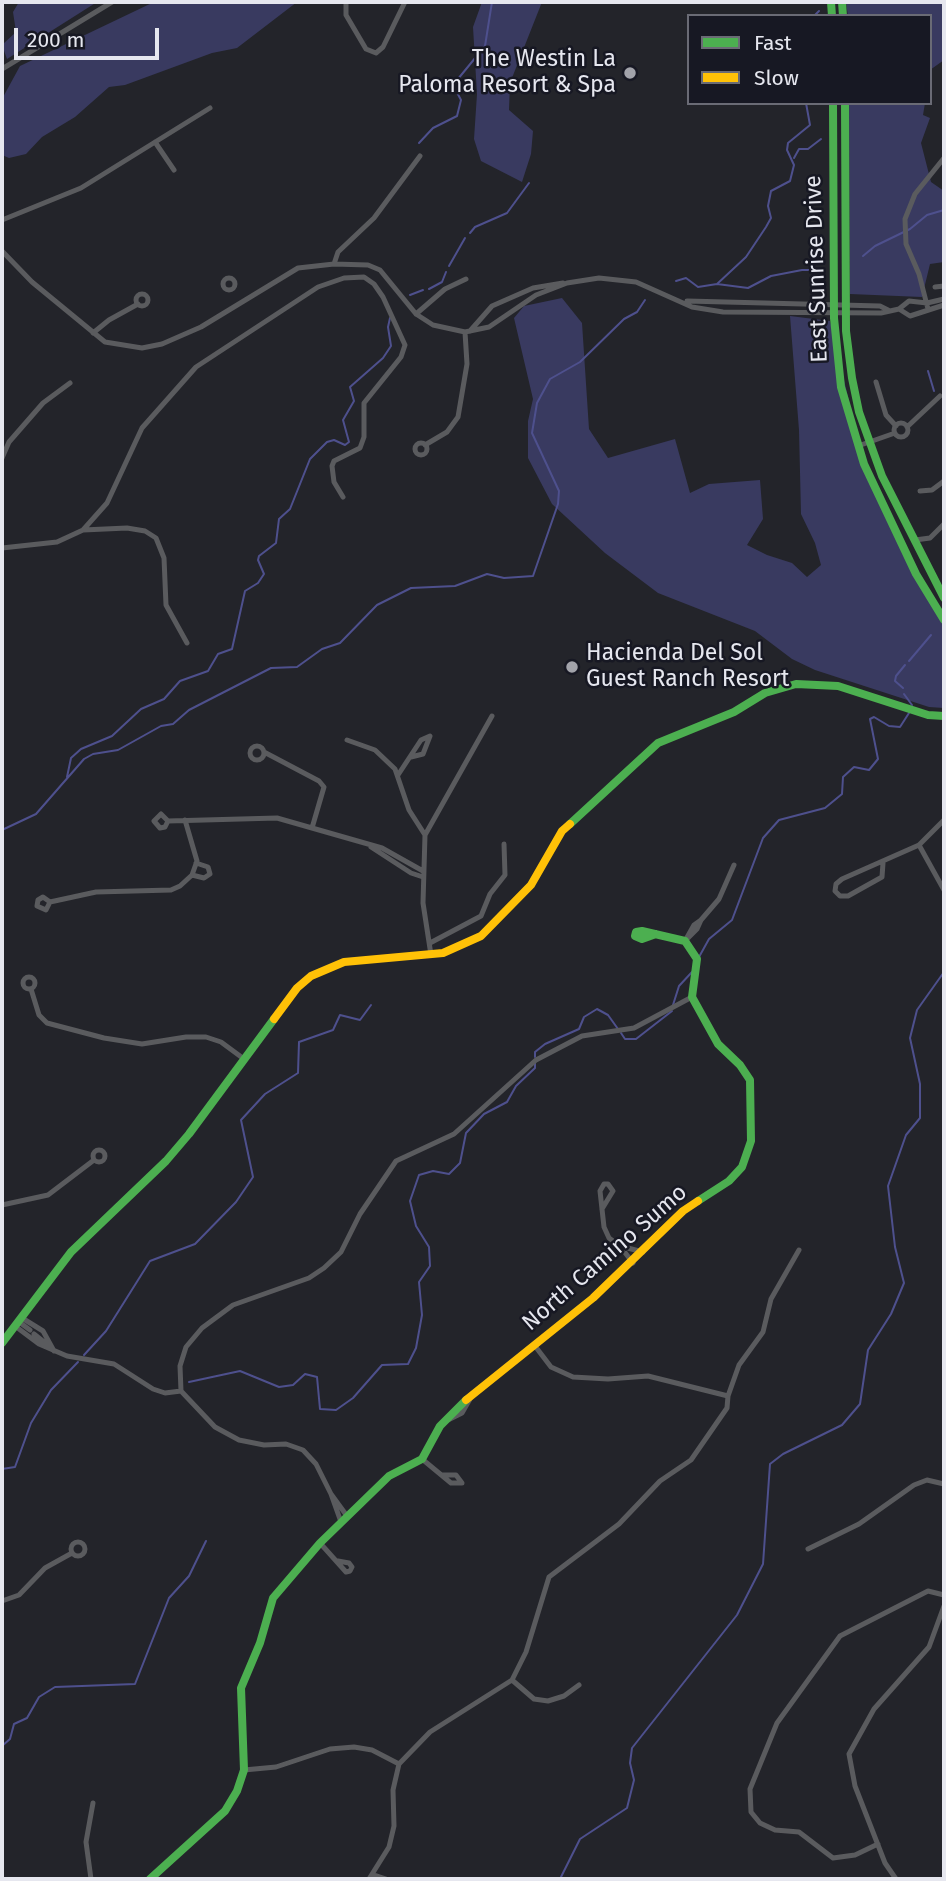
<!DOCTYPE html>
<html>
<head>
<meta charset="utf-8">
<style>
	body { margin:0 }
	#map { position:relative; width:946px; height:1881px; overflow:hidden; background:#23242a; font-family:"Fira Sans",sans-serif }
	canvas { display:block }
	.frame { position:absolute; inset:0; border:4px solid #e6e7ef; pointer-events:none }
	.legend { position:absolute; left:687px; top:14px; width:245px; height:91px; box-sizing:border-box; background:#171823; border:2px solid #6a6b75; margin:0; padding:9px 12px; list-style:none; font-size:21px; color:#e6e7ef }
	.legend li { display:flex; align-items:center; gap:14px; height:35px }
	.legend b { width:35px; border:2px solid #6a6b75 }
	.scale { position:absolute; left:14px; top:28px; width:145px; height:32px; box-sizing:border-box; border:4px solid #e6e7ef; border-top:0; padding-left:9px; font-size:21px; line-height:24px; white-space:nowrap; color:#e6e7ef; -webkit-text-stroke:5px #171823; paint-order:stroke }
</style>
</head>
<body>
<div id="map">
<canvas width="946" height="1881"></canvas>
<div class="frame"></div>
<ul class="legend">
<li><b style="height:9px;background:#4caf50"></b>Fast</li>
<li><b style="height:9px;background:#ffc107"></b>Slow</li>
</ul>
<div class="scale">200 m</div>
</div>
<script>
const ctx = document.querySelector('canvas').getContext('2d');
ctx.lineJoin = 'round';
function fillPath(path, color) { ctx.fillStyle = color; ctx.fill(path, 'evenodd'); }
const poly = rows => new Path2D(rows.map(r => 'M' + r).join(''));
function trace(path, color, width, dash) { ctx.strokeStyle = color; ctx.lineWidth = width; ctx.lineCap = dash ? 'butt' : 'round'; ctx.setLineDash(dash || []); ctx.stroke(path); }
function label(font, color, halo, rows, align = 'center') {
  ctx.font = font + ' "Fira Sans",sans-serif'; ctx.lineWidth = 5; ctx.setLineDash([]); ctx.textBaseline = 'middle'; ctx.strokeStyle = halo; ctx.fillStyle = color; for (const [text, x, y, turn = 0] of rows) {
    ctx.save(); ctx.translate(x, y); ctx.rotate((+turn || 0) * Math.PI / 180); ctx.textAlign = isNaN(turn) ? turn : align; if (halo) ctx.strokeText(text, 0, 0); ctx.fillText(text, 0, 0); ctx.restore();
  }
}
fillPath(poly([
	[19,2,97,2,7,59,2,45,16,32,13,12],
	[154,2,297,2,237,48,212,53,125,85,109,87,75,117,42,137,26,154,9,158,2,155,2,99,20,66],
	[482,2,542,2,510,83,509,110,533,131,531,154,522,182,481,161,474,139,477,94,473,27],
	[846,2,944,2,944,60,930,70,930,16,848,16],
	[849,103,925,103,923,115,930,118,921,143,931,182,944,191,944,262,930,264,922,297,850,294],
	[562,298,582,323,589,429,608,458,675,439,690,493,709,484,760,480,763,519,747,545,767,555,792,563,807,577,821,565,815,543,801,514,799,430,790,316,830,321,864,464,944,620,944,708,929,707,815,670,792,659,755,631,658,593,605,553,552,504,528,458,528,421,533,399,514,318,524,306]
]), '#393a60');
trace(poly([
	[814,16,819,11],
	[419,143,433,128,457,116,461,100,453,85,485,46,492,2],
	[794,158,799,149,808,149,821,139],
	[470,233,475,227,507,213,529,183],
	[863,256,875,246,910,229,927,215,944,210],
	[449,266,465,238],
	[676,281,686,278,698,287,717,284,748,288,771,276,802,270,819,270],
	[717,284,746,257,766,227,771,218,768,206,771,191,790,181,794,165,787,150,788,143,810,125,806,103],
	[429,289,442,282,446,272],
	[410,295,423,290],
	[928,371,934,391],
	[909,661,931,635],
	[903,688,895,681,896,676,905,665],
	[904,694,912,705],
	[67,777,71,758,81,749,112,736,141,709,164,699,180,681,208,671,218,654,232,649,245,591,258,583,264,574,258,560,259,556,276,543,279,519,290,509,310,459,327,442,334,440,345,445,349,442,343,420,354,401,350,387,383,358,391,346,388,327,390,318],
	[2,830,36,814,84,759,93,754,118,750,161,726,173,724,189,710,271,668,297,667,322,649,340,643,377,605,411,588,455,586,487,574,504,578,533,576,558,504,559,491,532,433,537,403,550,379,580,362,624,319,637,312,645,300],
	[699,957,709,939,732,920,763,838,779,820,825,808,842,794,843,777,854,767,869,770,878,759,870,719,874,717,889,726,900,727,909,713],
	[673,1005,679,986,692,972],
	[621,1033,625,1039,636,1039,672,1011],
	[535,1057,535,1052,545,1044,579,1029,584,1017,597,1009,608,1015,618,1029],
	[84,1355,106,1331,150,1261,195,1244,236,1202,253,1177,241,1120,265,1094,298,1073,299,1042,333,1030,340,1015,360,1020,371,1005],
	[189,1382,240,1371,279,1387,293,1385,305,1374,317,1377,320,1409,336,1410,353,1398,382,1365,408,1364,416,1348,422,1315,419,1282,430,1266,429,1247,416,1226,410,1201,419,1175,433,1171,449,1174,460,1163,466,1133,484,1114,507,1102,516,1086,535,1068,535,1063],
	[2,1469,15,1467,31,1423,51,1390,78,1362],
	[2,1746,10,1739,14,1724,27,1718,39,1697,55,1687,135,1684,169,1598,189,1576,206,1541],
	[560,1879,580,1839,627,1808,634,1780,630,1763,632,1748,737,1615,763,1564,770,1464,783,1454,842,1425,860,1404,868,1350,891,1314,904,1283,895,1247,888,1186,906,1135,920,1118,920,1084,910,1038,917,1010,944,972]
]), '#4e508d', 2);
trace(poly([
	[346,2,346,15,366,49,376,53,383,47,405,2],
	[2,69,112,2],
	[155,142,174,170],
	[2,220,81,188,210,108],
	[2,251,32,282,105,342,142,348,162,344,201,327,298,268,334,264,368,265,380,270,416,314,433,325,465,332,489,327,536,295,567,283,599,278,636,282,692,307,723,312,881,313,899,309,910,316,944,305],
	[334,264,338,252,374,218,420,156],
	'223 284a6 6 0 1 1 12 0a6 6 0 1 1-12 0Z',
	[935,287,944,286],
	'136 300a6 6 0 1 1 12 0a6 6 0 1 1-12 0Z',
	[687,301,880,306,888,310],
	[899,309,909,301,927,303,944,299],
	[928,309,919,274,906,244,905,219,915,194,944,158],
	[416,314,445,289,466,279],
	[470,331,492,306,533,288,563,283],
	[93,333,109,320,138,304],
	[876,382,886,415,896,426],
	'894 430a7 7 0 1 1 14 0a7 7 0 1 1-14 0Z',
	[907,427,940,396],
	'415 449a6 6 0 1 1 12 0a6 6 0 1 1-12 0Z',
	[425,445,447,432,458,417,467,364,465,332],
	[858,446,895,433],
	[2,458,9,442,43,403,70,383],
	[920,491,932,490,944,481],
	[83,530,127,528,145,531,156,538,164,558,166,605,187,643],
	[915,540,930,538,944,524],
	[2,548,57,542,83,530,107,503,142,428,196,367,318,287,344,278,364,277,374,284,383,297,405,345,401,357,364,403,364,437,360,448,334,461,332,466,334,482,343,497],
	[347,740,375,750,395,769,409,810,425,835,423,903,431,955],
	'250 753a7 7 0 1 1 14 0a7 7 0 1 1-14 0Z',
	[264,752,319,781,324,787,312,828],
	[398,775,421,740,430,736,423,754,411,757],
	[168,821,165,827,160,828,154,821,161,814,168,821,277,818,382,848,423,871],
	[425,835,492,716],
	[919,845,944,890],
	[371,847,411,873,423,877],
	[883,863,882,877,848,896,840,896,835,891,836,884,842,879,919,845,944,820],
	[192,875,204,878,210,874,208,867,196,863],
	[50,902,46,910,37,906,38,900,43,897,50,902,96,892,171,890,180,886,192,875,197,861,185,820],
	[701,920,719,899,734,865],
	[701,920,697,929,685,941,694,925,701,920],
	[430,943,481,916,490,894,505,875,504,844],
	'23 983a6 6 0 1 1 12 0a6 6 0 1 1-12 0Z',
	[31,989,39,1015,47,1023,104,1038,142,1044,186,1037,206,1037,221,1042,244,1059],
	'93 1156a6 6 0 1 1 12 0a6 6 0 1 1-12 0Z',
	[2,1205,48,1195,94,1160],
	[602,1209,613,1191,608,1184,604,1184,600,1191,604,1227,609,1238,620,1246],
	[633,1263,620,1246,643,1252],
	[22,1318,43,1331,54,1351],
	[19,1322,30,1330],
	[15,1326,39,1344,67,1356,114,1364,153,1389,165,1393,181,1391],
	[34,1334,49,1346],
	[535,1346,551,1367,573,1377,608,1379,648,1376,728,1396],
	[448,1420,462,1413,470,1399],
	[422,1459,451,1483,462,1483,456,1475,443,1475],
	[331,1494,316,1464,303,1450,286,1444,264,1445,239,1440,215,1427,181,1391,180,1366,186,1347,202,1328,233,1305,309,1278,324,1268,341,1252,360,1214,396,1161,454,1134,536,1060,582,1036,634,1028,692,997],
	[341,1522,331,1494,347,1516],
	'71 1549a7 7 0 1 1 14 0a7 7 0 1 1-14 0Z',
	[320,1543,346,1572,350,1571,352,1567,349,1563,338,1561],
	[808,1549,859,1524,914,1485,927,1480,944,1484],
	[2,1601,19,1595,45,1568,72,1553],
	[512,1680,534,1699,548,1701,564,1696,579,1685],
	[244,1770,276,1767,330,1749,354,1747,372,1750,399,1764],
	[878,1844,855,1855,833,1858,799,1832,775,1830,760,1823,751,1812,750,1789,777,1723,840,1636,928,1591,944,1595],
	[374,1875,386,1879],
	[91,1879,86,1842,93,1803],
	[369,1879,389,1847,394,1826,393,1790,399,1764,430,1732,512,1680,526,1652,549,1577,619,1524,660,1481,691,1460,727,1408,728,1396,739,1365,763,1332,771,1299,799,1250],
	[896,1879,885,1863,855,1786,849,1754,874,1709,929,1647,944,1606]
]), '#5a5b5e', 5);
trace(poly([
	[831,2,832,16],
	[842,2,843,16],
	[833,103,834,318,841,387,864,464,916,574,944,620],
	[845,103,846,331,852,378,859,412,882,476,944,598],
	[570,824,658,743,734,712,765,693,796,684,838,686,928,715,944,716],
	[656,934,642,939,635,936,636,932,642,931,685,941,697,959,692,997,718,1044,740,1065,750,1080,751,1141,742,1167,729,1181,698,1201],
	[2,1343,71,1252,166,1161,189,1134,274,1019],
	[150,1879,225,1811,237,1791,244,1770,241,1688,260,1643,273,1598,320,1543,389,1476,422,1459,440,1426,466,1400]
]), '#4caf50', 8);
trace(poly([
	[274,1019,297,988,311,976,344,962,443,953,481,936,531,885,562,831,570,824],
	[466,1400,593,1298,683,1211,698,1201]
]), '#ffc107', 8);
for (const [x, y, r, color] of [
	[630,73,7,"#a2a3aa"],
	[572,667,7,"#a2a3aa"]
]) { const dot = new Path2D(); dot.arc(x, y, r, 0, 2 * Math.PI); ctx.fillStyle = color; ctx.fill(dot); trace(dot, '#171823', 2.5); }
label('23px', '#e6e7ef', '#171823', [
	["The Westin La",616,60],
	["Paloma Resort & Spa",616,86],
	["Hacienda Del Sol",586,654,"left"],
	["Guest Ranch Resort",586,680,"left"]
], 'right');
label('23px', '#e6e7ef', '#171823', [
	["East Sunrise Drive",817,269,-92],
	["North Camino Sumo",605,1258,-41]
]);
</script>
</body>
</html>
